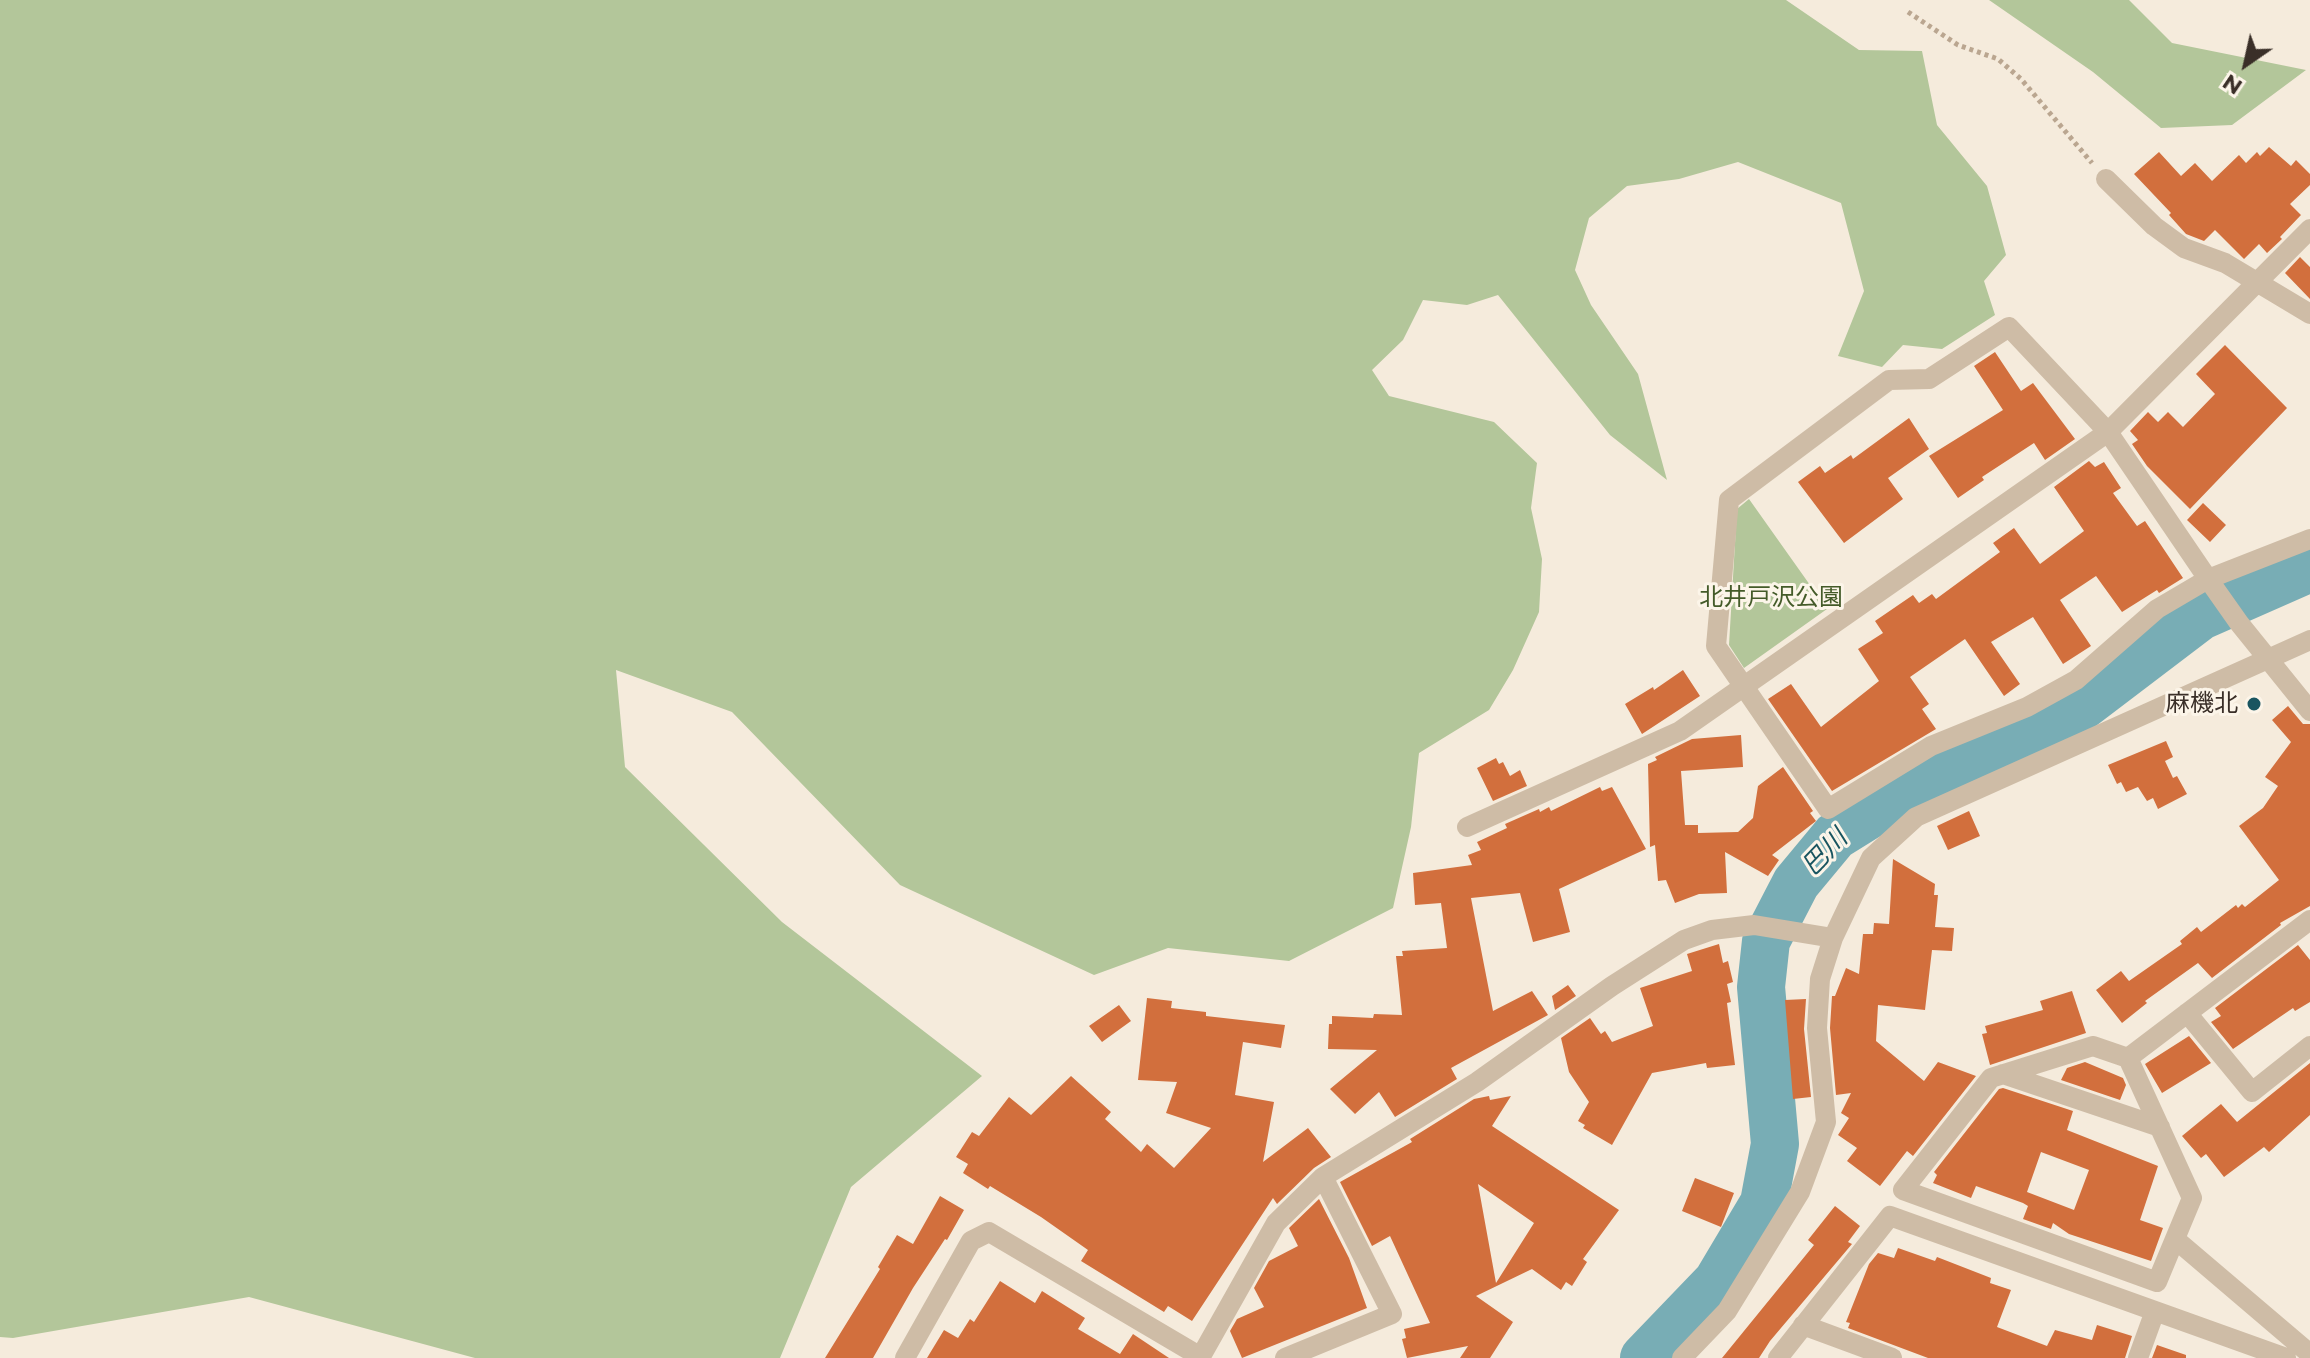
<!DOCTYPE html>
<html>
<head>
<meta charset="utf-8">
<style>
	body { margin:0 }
	#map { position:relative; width:2310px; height:1358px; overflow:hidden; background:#f5ebdc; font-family:Montserrat,sans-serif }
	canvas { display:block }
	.north { position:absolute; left:2206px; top:24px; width:80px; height:80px; -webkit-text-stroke:6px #fcf5e9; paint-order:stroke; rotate:214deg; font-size:22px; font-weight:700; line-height:32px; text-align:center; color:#3a2f28 }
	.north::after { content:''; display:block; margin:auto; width:28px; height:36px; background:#3a2f28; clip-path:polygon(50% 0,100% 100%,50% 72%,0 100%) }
</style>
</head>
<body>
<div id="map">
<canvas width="2310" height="1358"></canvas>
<div class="north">N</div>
</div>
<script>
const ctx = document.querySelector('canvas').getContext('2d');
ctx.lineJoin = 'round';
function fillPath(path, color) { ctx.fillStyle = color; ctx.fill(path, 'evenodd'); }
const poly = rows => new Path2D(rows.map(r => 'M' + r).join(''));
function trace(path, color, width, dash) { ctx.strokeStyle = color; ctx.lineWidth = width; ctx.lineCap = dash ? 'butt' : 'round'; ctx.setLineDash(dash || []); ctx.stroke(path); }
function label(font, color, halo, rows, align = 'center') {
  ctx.font = font + ' Montserrat,"Noto Sans JP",sans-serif'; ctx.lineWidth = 6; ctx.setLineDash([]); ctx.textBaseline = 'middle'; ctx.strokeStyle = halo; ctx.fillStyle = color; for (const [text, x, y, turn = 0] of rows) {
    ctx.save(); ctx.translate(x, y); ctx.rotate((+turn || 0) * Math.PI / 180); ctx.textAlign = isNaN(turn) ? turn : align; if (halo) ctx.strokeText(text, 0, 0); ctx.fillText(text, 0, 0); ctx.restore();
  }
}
fillPath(poly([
	[0,0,1786,0,1859,50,1922,51,1937,125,1987,186,2006,255,1984,281,1995,315,1942,349,1903,345,1882,367,1838,356,1864,291,1841,203,1738,162,1679,179,1627,186,1589,218,1575,270,1591,305,1638,374,1667,480,1610,435,1498,295,1467,305,1423,300,1403,340,1372,370,1389,396,1494,422,1537,463,1531,508,1542,559,1539,612,1513,670,1489,710,1419,753,1411,827,1393,908,1289,961,1168,948,1094,975,900,885,732,712,616,670,625,767,782,922,982,1076,851,1187,780,1358,475,1358,249,1297,13,1338,0,1337],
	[1989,0,2129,0,2172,43,2306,70,2232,125,2161,128,2093,72],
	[1749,499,1827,609,1744,668,1729,645,1737,509]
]), '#b3c69a');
trace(poly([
	[1644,1358,1717,1282,1764,1203,1775,1144,1761,987,1766,941,1796,883,1835,836,1943,769,2076,711,2201,616,2310,568]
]), '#78adb5', 48);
fillPath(poly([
	[2269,147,2291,166,2296,160,2310,174,2310,185,2290,204,2301,215,2280,237,2282,239,2267,253,2259,244,2244,259,2215,230,2204,241,2186,234,2169,215,2171,213,2134,174,2159,152,2181,176,2195,163,2212,181,2239,155,2246,163,2257,152,2260,156],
	[2300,257,2310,267,2310,299,2285,273],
	[2225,345,2287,408,2190,509,2147,466,2132,444,2138,440,2130,431,2148,412,2158,422,2168,412,2183,427,2215,394,2196,374],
	[1995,352,2021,391,2033,383,2075,439,2045,460,2034,443,1982,477,1984,480,1958,498,1929,456,2003,410,1974,366],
	[1909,418,1929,449,1888,478,1903,499,1844,543,1798,482,1820,466,1825,473,1851,455,1853,459],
	[2089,461,2095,467,2104,462,2121,488,2113,493,2137,526,2145,521,2183,578,2159,593,2157,590,2122,612,2096,576,2060,600,2091,646,2063,664,2033,617,1991,642,2020,684,2004,696,1965,639,1910,677,1929,704,1922,709,1936,729,1832,791,1768,699,1791,684,1821,727,1879,681,1858,649,1883,633,1875,621,1913,595,1919,603,1932,594,1936,599,2000,552,1993,543,2014,528,2040,564,2084,531,2054,487],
	[2203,503,2226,525,2210,542,2187,520],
	[1683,670,1700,696,1642,734,1625,704,1653,687,1654,690],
	[2288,706,2303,724,2310,724,2310,906,2280,923,2281,925,2212,978,2198,963,2145,1001,2147,1003,2122,1023,2096,990,2121,971,2129,981,2182,944,2180,941,2197,927,2201,932,2236,905,2238,908,2242,904,2245,907,2279,880,2239,826,2263,808,2278,786,2265,777,2291,742,2272,720],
	[1741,735,1743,767,1681,771,1685,825,1698,825,1698,833,1738,832,1753,818,1758,786,1783,767,1813,811,1810,813,1816,821,1772,855,1779,860,1768,876,1725,852,1727,893,1699,894,1675,903,1666,880,1658,881,1655,845,1650,847,1648,764,1657,760,1655,757,1692,739],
	[2166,741,2173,757,2165,761,2173,778,2177,776,2187,794,2158,809,2153,798,2147,801,2138,787,2126,792,2121,782,2117,784,2108,765],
	[1496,758,1499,764,1503,762,1510,776,1520,770,1527,786,1493,801,1477,768],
	[1600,787,1602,791,1612,787,1646,849,1559,889,1570,932,1533,942,1520,893,1471,898,1493,1011,1532,991,1548,1015,1451,1068,1457,1079,1395,1117,1379,1092,1355,1114,1330,1089,1377,1050,1328,1049,1329,1024,1332,1024,1332,1016,1373,1018,1374,1014,1402,1015,1396,956,1403,956,1402,951,1447,948,1441,903,1415,905,1413,873,1472,865,1468,855,1481,850,1477,842,1507,828,1505,824,1539,809,1540,812,1549,807,1551,811],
	[1969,811,1980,836,1948,850,1937,826],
	[1893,859,1935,884,1934,895,1938,895,1935,927,1954,928,1952,951,1932,950,1925,1010,1878,1005,1876,1041,1924,1081,1938,1062,1976,1076,1913,1156,1907,1151,1880,1186,1847,1161,1857,1148,1838,1135,1849,1118,1841,1113,1851,1093,1836,1095,1830,1028,1832,996,1835,996,1846,968,1859,974,1863,934,1873,934,1874,923,1889,924],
	[1719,944,1723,963,1728,961,1733,982,1727,984,1731,1002,1727,1003,1735,1065,1707,1068,1706,1063,1652,1073,1612,1145,1583,1128,1585,1125,1578,1121,1589,1102,1569,1072,1561,1038,1590,1018,1601,1034,1605,1031,1612,1042,1653,1026,1640,988,1692,971,1687,954],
	[2298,945,2310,960,2310,1002,2295,1011,2293,1008,2233,1049,2211,1022,2221,1016,2215,1008],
	[1568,985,1576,996,1555,1010,1552,996],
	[2072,991,2086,1033,1990,1065,1982,1034,1987,1033,1985,1026,2043,1010,2040,1001],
	[1147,998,1172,1001,1171,1008,1206,1012,1206,1016,1285,1025,1281,1048,1243,1042,1235,1095,1274,1102,1263,1162,1308,1128,1331,1157,1314,1168,1277,1204,1273,1198,1192,1321,1168,1306,1164,1312,1081,1261,1088,1250,1041,1217,990,1186,988,1189,963,1173,968,1164,956,1157,972,1132,979,1136,1009,1097,1031,1115,1071,1076,1111,1112,1105,1119,1141,1152,1147,1144,1174,1168,1211,1128,1166,1113,1177,1082,1138,1080],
	[1806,999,1804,1029,1811,1097,1793,1099,1785,1000],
	[1119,1005,1131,1021,1102,1042,1089,1026],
	[2189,1036,2211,1063,2162,1093,2145,1064],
	[2085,1062,2123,1078,2126,1085,2120,1100,2061,1080,2067,1068],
	[2310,1063,2310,1115,2269,1152,2264,1147,2224,1177,2206,1154,2201,1158,2182,1136,2221,1104,2237,1122],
	[2003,1088,2073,1111,2067,1130,2158,1166,2140,1220,2163,1228,2151,1261,2069,1234,2053,1223,2051,1229,2023,1219,2028,1206,2023,1203,1976,1186,1971,1198,1933,1183,1937,1175,1934,1172,1999,1089],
	[2041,1152,2089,1170,2074,1210,2027,1192],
	[1489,1096,1490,1100,1511,1096,1492,1126,1619,1210,1583,1259,1587,1262,1572,1286,1566,1282,1561,1290,1532,1269,1476,1296,1513,1322,1490,1358,1460,1358,1468,1346,1407,1358,1402,1339,1406,1338,1404,1329,1430,1323,1390,1236,1372,1246,1340,1182,1412,1142,1410,1139,1474,1099],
	[1478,1184,1534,1223,1496,1283],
	[1695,1178,1734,1193,1721,1227,1682,1211],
	[940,1196,964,1210,947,1240,945,1239,913,1288,873,1358,825,1358,880,1269,878,1267,897,1235,913,1244],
	[1319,1199,1349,1258,1367,1308,1242,1358,1230,1331,1237,1319,1264,1307,1254,1288,1269,1261,1298,1246,1289,1228],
	[1835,1206,1860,1226,1848,1242,1852,1244,1770,1341,1759,1358,1722,1358,1814,1245,1808,1240],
	[1898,1248,1935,1261,1937,1257,1991,1278,1990,1283,2011,1290,1997,1327,2047,1346,2055,1330,2092,1340,2097,1325,2132,1336,2125,1358,1928,1358,1848,1328,1850,1323,1846,1322,1869,1264,1878,1253,1894,1258],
	[1000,1281,1035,1303,1042,1291,1085,1318,1078,1329,1120,1354,1133,1334,1169,1358,927,1358,944,1330,958,1338,970,1319,974,1322],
	[2157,1345,2186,1355,2186,1358,2152,1358]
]), '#d26f3d');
trace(poly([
	[1908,12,1958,45,1998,59,2021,79,2092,163]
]), '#baa690', 5, [4, 4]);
trace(poly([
	[2106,179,2154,226,2184,248,2225,263,2310,314],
	[2310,539,2208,579,2157,609,2076,680,2027,707,1931,746,1828,809,1716,646,1729,500,1889,380,1929,379,2009,327,2108,432,2208,579,2239,623,2310,711],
	[1467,827,1680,731,2108,432,2310,229],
	[2187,1013,2252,1092,2310,1046],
	[2093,1046,2128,1058,2192,1198,2157,1282,1903,1190,1991,1078,2093,1046],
	[2128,1058,2310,920],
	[2003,1074,2160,1127],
	[2175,1239,2310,1354],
	[1803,1325,1892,1358],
	[905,1358,971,1241,989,1232,1201,1357],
	[1200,1358,1276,1223,1323,1177,1477,1082,1612,986,1684,940,1712,930,1754,925,1833,938],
	[1285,1358,1392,1314,1323,1177],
	[1682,1358,1727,1311,1800,1192,1826,1122,1817,1028,1820,979,1833,938,1871,858,1916,817,2310,640],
	[1778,1358,1890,1216,2286,1358],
	[2138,1358,2155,1311]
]), '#cebca6', 20);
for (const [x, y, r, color] of [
	[2254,704,8,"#195560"]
]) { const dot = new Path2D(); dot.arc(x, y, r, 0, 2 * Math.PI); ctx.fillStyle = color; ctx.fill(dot); trace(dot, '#fcf5e9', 3); }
label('24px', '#445b29', '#fcf5e9', [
	["北井戸沢公園",1771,598]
]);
label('24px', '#3a2f28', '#fcf5e9', [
	["麻機北",2238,704]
], 'right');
label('italic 26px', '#195560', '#fcf5e9', [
	["巴川",1825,853,-46]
]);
</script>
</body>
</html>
